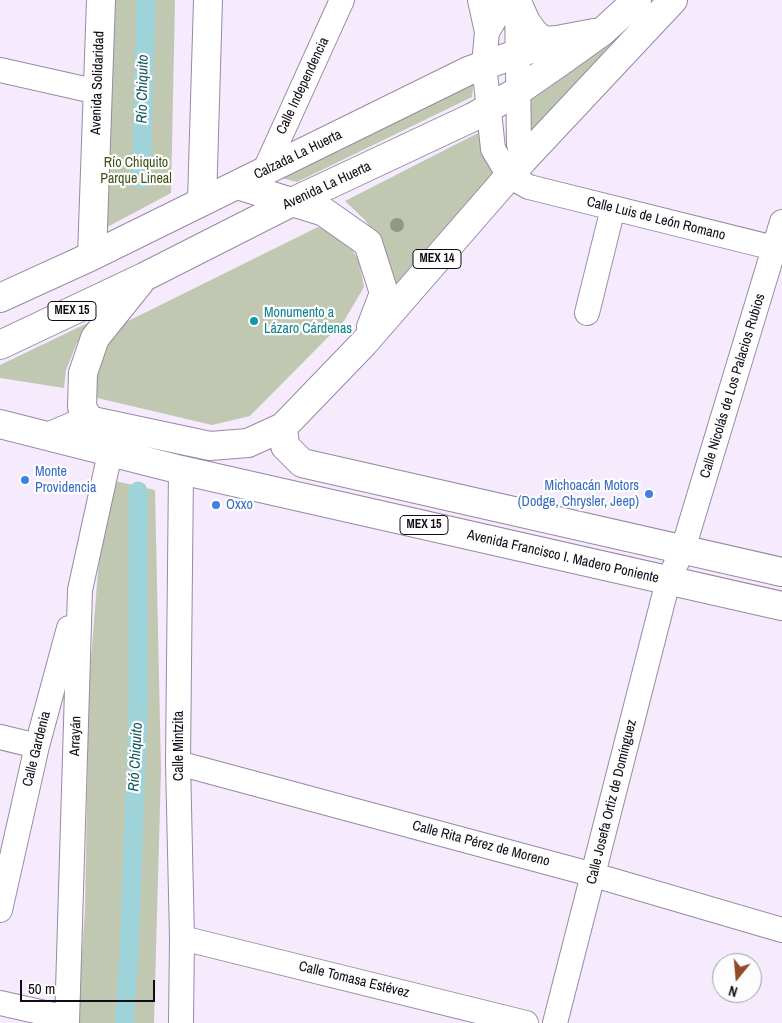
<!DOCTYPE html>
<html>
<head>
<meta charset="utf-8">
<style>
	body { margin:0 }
	#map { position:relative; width:782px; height:1023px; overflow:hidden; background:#f5ebfd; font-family:"Archivo Narrow",sans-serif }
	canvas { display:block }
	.north { position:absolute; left:712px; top:953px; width:50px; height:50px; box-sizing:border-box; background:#fdfdfd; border:1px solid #9e9ca0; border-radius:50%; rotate:197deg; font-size:14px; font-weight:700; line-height:20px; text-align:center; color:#100b14 }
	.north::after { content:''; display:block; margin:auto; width:18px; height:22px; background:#934b27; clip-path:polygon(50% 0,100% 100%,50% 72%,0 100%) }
	.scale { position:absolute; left:20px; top:980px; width:135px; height:22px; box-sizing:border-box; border:2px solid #100b14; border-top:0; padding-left:6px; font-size:15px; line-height:18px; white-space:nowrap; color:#100b14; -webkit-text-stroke:4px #fdfdfd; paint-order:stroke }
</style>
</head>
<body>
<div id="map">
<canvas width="782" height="1023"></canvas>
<div class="north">N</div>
<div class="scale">50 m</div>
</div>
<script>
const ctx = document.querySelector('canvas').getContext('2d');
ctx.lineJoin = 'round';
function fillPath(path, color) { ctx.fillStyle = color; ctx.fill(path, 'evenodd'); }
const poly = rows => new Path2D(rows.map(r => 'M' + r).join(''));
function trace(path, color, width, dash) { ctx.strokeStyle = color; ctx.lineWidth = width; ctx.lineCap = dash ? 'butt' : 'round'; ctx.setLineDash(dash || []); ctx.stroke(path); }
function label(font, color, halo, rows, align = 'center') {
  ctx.font = font + ' "Archivo Narrow",sans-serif'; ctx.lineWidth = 4.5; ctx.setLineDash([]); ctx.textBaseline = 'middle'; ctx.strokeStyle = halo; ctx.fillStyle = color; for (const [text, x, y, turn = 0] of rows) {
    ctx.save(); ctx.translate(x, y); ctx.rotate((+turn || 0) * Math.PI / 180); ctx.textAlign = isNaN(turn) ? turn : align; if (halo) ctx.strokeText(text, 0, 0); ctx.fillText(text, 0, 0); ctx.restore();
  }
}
fillPath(poly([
	[105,0,175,0,171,193,98,232],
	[633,26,529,135,525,94],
	[474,79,472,97,297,182,274,176],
	[480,132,493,173,396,284,384,247,365,220,345,201],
	[318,227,345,237,359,261,364,287,344,321,250,416,212,425,89,396,110,330],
	[96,319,77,343,66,370,64,388,0,378,0,365],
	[111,480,155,490,161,770,154,1023,77,1023,85,910,89,685,98,571]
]), '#c0c8b1');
trace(poly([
	[141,179,146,0],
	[124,1023,129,955,138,711,138,491]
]), '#9fd3da', 19);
const minor = poly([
	[480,0,487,32],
	[506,0,487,32,484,64,493,149,509,176,529,187,782,250],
	[517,2,519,144,523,160],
	[0,70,98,92],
	[264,172,342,0],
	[587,313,613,208],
	[0,737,37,746],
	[178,763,594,875,782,930],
	[0,910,37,746,69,628],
	[182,938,526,1023],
	[0,1003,67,1018],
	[67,1023,80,590,110,453],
	[181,1023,182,938,178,763,181,470],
	[555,1023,668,581,683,549,782,222]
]);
const major = poly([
	[517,2,526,22,534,33,543,41,557,40],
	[237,185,324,212,368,243,384,293,371,327],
	[202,202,208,0],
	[92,256,101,0],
	[0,298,92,256,468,71,557,40,594,33],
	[0,345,144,277,292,202,473,117,518,91,557,64,603,31,637,0],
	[0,424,181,470,782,606],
	[283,427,285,446,302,463,782,572],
	[97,434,82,407,83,373,95,338,140,282],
	[50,436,88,420,210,446,248,443,283,427,364,343,523,160,673,0]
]);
trace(minor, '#9889a4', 26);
trace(major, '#9889a4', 30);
trace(minor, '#fff', 24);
trace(major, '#fff', 28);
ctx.fillStyle = '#93977f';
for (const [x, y] of [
	[397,225]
]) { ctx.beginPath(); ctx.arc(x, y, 7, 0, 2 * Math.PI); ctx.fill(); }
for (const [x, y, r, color] of [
	[254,321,5,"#0f9aa8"],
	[25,480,5,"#3f7fe0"],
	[649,494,5,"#3f7fe0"],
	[216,505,5,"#3f7fe0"]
]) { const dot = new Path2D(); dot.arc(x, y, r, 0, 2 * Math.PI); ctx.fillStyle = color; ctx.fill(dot); trace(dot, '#fdfdfd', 2); }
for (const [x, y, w] of [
	[437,259,48],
	[72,311,48],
	[424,525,48]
]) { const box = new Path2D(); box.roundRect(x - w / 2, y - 9.5, w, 19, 4); ctx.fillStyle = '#fdfdfd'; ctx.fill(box); trace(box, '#100b14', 1); }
label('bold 12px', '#100b14', null, [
	["MEX 14",437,259],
	["MEX 15",72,311],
	["MEX 15",424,525]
]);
label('14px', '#100b14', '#fdfdfd', [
	["Avenida Solidaridad",98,83,-88],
	["Calle Independencia",303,86,-65],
	["Calzada La Huerta",298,155,-26],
	["Avenida La Huerta",327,186,-25],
	["Calle Luis de León Romano",656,219,14],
	["Calle Nicolás de Los Palacios Rubios",733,386,-73],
	["Avenida Francisco I. Madero Poniente",563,557,13],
	["Arrayán",76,736,-88],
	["Calle Mintzita",179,746,-90],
	["Calle Gardenia",37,749,-76],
	["Calle Josefa Ortiz de Domínguez",612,802,-76],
	["Calle Rita Pérez de Moreno",481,844,15],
	["Calle Tomasa Estévez",354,980,14]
]);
label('14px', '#425218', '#fdfdfd', [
	["Río Chiquito",136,163],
	["Parque Lineal",136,179]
]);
label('14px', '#0d838f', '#fdfdfd', [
	["Monumento a",264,313],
	["Lázaro Cárdenas",264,329]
], 'left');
label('14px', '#366cbe', '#fdfdfd', [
	["Monte",35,472],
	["Providencia",35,488],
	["Michoacán Motors",639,486,"right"],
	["(Dodge, Chrysler, Jeep)",639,502,"right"],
	["Oxxo",226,505]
], 'left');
label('italic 15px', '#0f5760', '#fdfdfd', [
	["Río Chiquito",143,89,-89],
	["Rió Chiquito",136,757,-87]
]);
</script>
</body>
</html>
